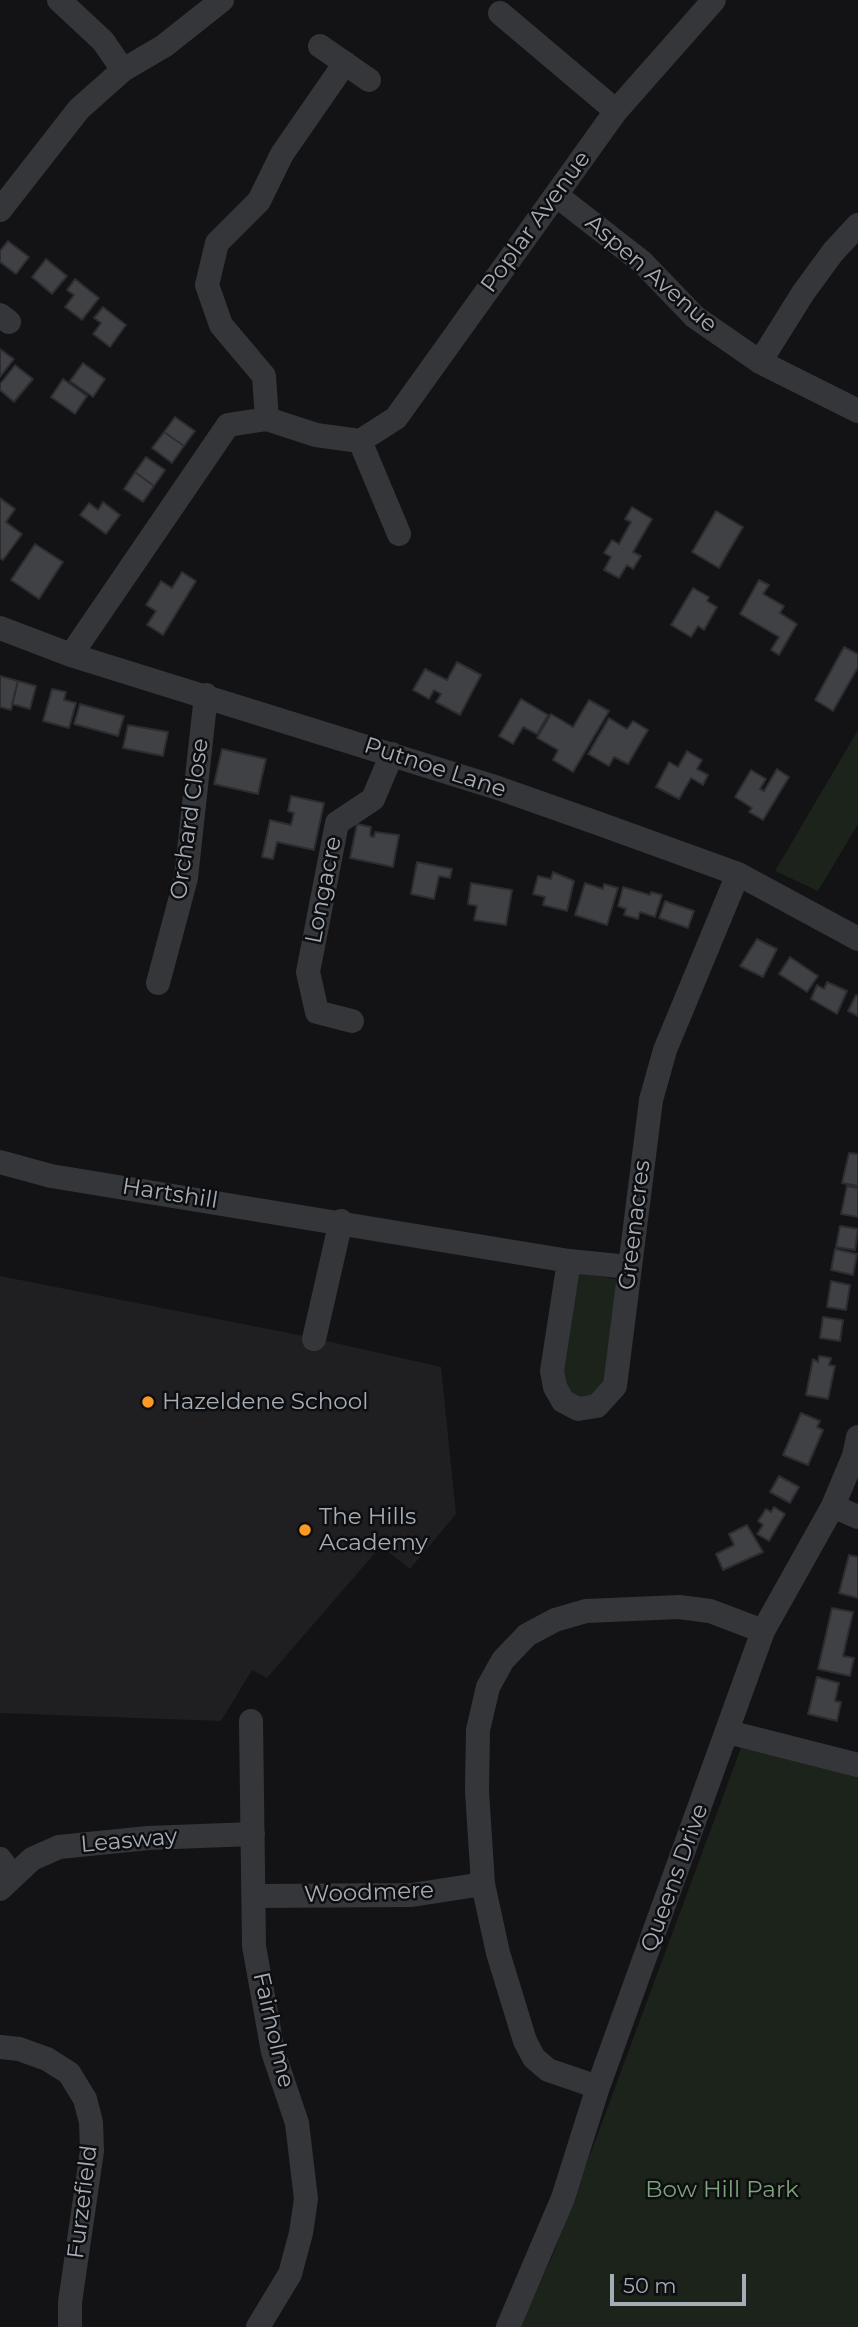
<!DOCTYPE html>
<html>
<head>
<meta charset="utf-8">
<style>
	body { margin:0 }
	#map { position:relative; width:858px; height:2327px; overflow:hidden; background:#131315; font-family:Montserrat,sans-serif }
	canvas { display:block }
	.scale { position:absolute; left:610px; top:2274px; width:136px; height:32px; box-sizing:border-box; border:4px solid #a4acb6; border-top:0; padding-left:9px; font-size:21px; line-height:24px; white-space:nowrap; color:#a4acb6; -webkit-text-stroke:5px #0e0e10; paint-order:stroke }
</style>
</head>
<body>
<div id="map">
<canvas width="858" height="2327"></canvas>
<div class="scale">50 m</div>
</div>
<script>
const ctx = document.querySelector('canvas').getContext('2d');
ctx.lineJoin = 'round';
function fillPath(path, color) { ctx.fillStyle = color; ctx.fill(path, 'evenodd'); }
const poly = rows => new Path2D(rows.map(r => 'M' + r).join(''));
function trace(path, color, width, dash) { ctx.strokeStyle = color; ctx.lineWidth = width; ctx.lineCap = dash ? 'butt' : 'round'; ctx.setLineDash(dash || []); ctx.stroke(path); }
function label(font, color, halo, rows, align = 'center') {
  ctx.font = font + ' Montserrat,sans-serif'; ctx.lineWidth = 5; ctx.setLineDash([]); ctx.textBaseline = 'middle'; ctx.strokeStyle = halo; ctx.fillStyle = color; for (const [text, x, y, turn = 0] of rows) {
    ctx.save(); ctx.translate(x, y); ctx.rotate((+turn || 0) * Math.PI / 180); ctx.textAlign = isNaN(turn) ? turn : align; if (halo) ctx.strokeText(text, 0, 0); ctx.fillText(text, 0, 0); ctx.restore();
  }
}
fillPath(poly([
	[0,1276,309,1337,441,1367,456,1514,410,1569,381,1546,267,1678,252,1670,221,1721,0,1713]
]), '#1f1f22');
fillPath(poly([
	[858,730,858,824,818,891,775,871],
	[578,1273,621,1280,602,1393,578,1401,562,1379],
	[741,1748,858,1770,858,2327,520,2327,554,2252]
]), '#1b231b');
const building = poly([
	[8,241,29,257,16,274,0,262,0,251,8,241],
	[46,259,67,276,52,294,32,277,46,259],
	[75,279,99,298,82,320,65,307,74,295,67,290,75,279],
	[103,307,126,325,110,347,93,334,101,323,94,318,103,307],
	[0,349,14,359,0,377,0,349],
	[83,363,105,379,93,397,70,381,83,363],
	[15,365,33,379,14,402,0,390,0,384,15,365],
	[63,379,87,396,75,414,51,397,63,379],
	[175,417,195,431,184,446,164,432,175,417],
	[164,432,184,446,172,463,152,448,164,432],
	[146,457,165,470,154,486,135,472,146,457],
	[135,472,154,486,143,502,124,489,135,472],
	[0,498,15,509,6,522,22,534,3,560,0,558,0,498],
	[103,502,120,515,106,534,80,515,89,503,98,510,103,502],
	[632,507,652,519,633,552,641,556,633,569,627,565,619,578,604,570,611,557,604,553,612,540,619,544,631,522,625,519,632,507],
	[716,511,743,527,719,568,692,552,716,511],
	[35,544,63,562,39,599,11,580,35,544],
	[182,572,196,581,163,635,147,625,156,611,146,605,161,581,172,588,182,572],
	[759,580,769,585,763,594,784,606,780,613,797,624,779,655,771,650,779,637,740,614,759,580],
	[693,588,709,597,707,601,717,607,704,630,698,626,691,637,671,625,693,588],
	[844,647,858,654,858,667,833,711,815,700,844,647],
	[457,662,481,675,460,715,436,702,441,694,434,690,429,699,413,690,425,669,447,680,457,662],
	[0,676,18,681,11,710,0,707,0,676],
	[18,681,36,686,30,709,12,704,18,681],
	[52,689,66,692,64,700,76,703,69,728,43,721,52,689],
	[521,699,548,715,537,734,523,727,513,744,499,736,521,699],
	[589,700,609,711,573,772,553,760,558,750,537,738,551,714,573,727,589,700],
	[80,704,124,716,118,736,74,724,80,704],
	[609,718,627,729,633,721,648,730,628,764,614,757,609,766,588,754,609,718],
	[128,725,168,732,163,756,123,748,128,725],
	[222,749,266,759,258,794,214,784,222,749],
	[687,751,702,760,697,769,708,775,703,785,691,778,679,799,656,787,669,762,678,767,687,751],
	[777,769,789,777,763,820,749,812,752,808,735,797,751,770,766,779,760,789,764,791,777,769],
	[291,796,324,803,314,850,277,842,273,859,262,857,270,820,291,825,294,813,288,811,291,796],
	[357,824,371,827,370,836,374,837,375,832,399,835,393,867,350,858,357,824],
	[417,862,452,869,450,878,439,876,434,899,411,894,417,862],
	[553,872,574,881,567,911,543,905,545,897,533,894,538,876,551,879,553,872],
	[471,883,512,890,506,925,474,920,477,906,468,904,471,883],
	[585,883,603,889,604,884,618,888,607,925,575,915,585,883],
	[623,887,650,895,651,892,662,895,655,917,640,912,638,919,624,915,626,909,618,906,623,887],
	[665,901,694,911,688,928,659,918,665,901],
	[757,939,777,949,763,977,740,966,757,939],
	[790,957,818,976,807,992,779,974,790,957],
	[827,982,847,991,837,1014,811,999,817,985,824,989,827,982],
	[856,995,858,996,858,1016,848,1011,856,995],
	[849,1153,858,1154,858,1186,842,1183,849,1153],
	[847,1186,858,1188,858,1217,841,1214,847,1186],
	[840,1226,858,1229,855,1250,836,1247,840,1226],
	[835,1249,857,1254,853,1275,831,1270,835,1249],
	[831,1281,850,1285,846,1310,827,1307,831,1281],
	[823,1317,843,1320,840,1341,820,1338,823,1317],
	[819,1356,831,1358,829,1365,835,1366,828,1399,806,1395,813,1359,818,1362,819,1356],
	[801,1413,820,1421,817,1427,823,1430,808,1465,783,1455,801,1413],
	[779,1476,799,1487,790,1503,770,1492,779,1476],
	[774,1507,785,1514,769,1541,757,1534,763,1525,758,1521,766,1509,771,1512,774,1507],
	[747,1525,763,1552,723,1570,716,1554,734,1545,729,1534,747,1525],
	[849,1555,858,1557,858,1598,839,1593,849,1555],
	[832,1608,853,1612,843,1656,854,1658,850,1676,818,1669,832,1608],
	[817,1677,839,1683,835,1701,841,1702,837,1721,808,1714,817,1677]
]);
fillPath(building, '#3f4145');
trace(building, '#2d2d31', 2);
trace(poly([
	[59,0,103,41,123,70],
	[500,13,616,111],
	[320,46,369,80],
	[556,195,642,262,695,317,760,362,858,411],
	[0,210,79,109,123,70,164,46,222,0],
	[0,315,9,322],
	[760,362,803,293,833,252,858,225],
	[267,419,264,376,221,325,207,285,217,243,259,201,282,154,345,63],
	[360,441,399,534],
	[0,628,71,655,498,788,600,824,738,874,858,939],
	[71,655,228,425,267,419,316,435,360,441,396,418,616,111,714,0],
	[158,983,186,878,206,695],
	[352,1021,317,1012,308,972,337,823,373,799,392,754],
	[0,1162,51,1176,569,1261,629,1267],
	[569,1261,552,1371,555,1387,563,1401,578,1409,597,1406,615,1386,651,1100,665,1050,738,874],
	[314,1339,341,1221],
	[833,1506,858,1517],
	[251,1721,254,1946,273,2052,297,2123,306,2199,301,2233,290,2274,258,2327],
	[728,1732,858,1765],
	[0,1859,13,1876],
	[0,1889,32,1859,59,1847,148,1838,253,1834],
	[254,1896,412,1895,483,1884],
	[0,2047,19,2049,47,2059,69,2073,85,2099,91,2122,92,2151,70,2302,70,2327],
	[598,2087,548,2070,534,2058,525,2041,498,1953,483,1884,477,1791,478,1730,488,1687,503,1660,527,1635,555,1620,586,1611,679,1607,710,1611,763,1631],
	[508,2327,563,2198,598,2087,763,1631,833,1506,854,1456,858,1437]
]), '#34363a', 24);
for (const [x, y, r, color] of [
	[148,1402,7,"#fc9824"],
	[305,1530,7,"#fc9824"]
]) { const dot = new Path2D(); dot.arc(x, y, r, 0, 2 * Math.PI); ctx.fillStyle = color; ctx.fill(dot); trace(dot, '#0e0e10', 2.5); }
label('23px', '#a4acb6', '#0e0e10', [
	["Poplar Avenue",536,222,-54],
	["Aspen Avenue",651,274,41],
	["Putnoe Lane",435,768,18],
	["Orchard Close",190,819,-82],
	["Longacre",324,890,-79],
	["Hartshill",170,1194,9],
	["Greenacres",635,1225,-83],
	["Leasway",129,1841,-5],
	["Queens Drive",675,1878,-70],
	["Woodmere",369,1893,-2],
	["Fairholme",273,2030,77],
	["Furzefield",83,2202,-83]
]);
label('23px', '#a4acb6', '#0e0e10', [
	["Hazeldene School",162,1402],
	["The Hills",319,1517],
	["Academy",319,1543]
], 'left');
label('23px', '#7ca379', '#0e0e10', [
	["Bow Hill Park",722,2190]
]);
</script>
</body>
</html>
